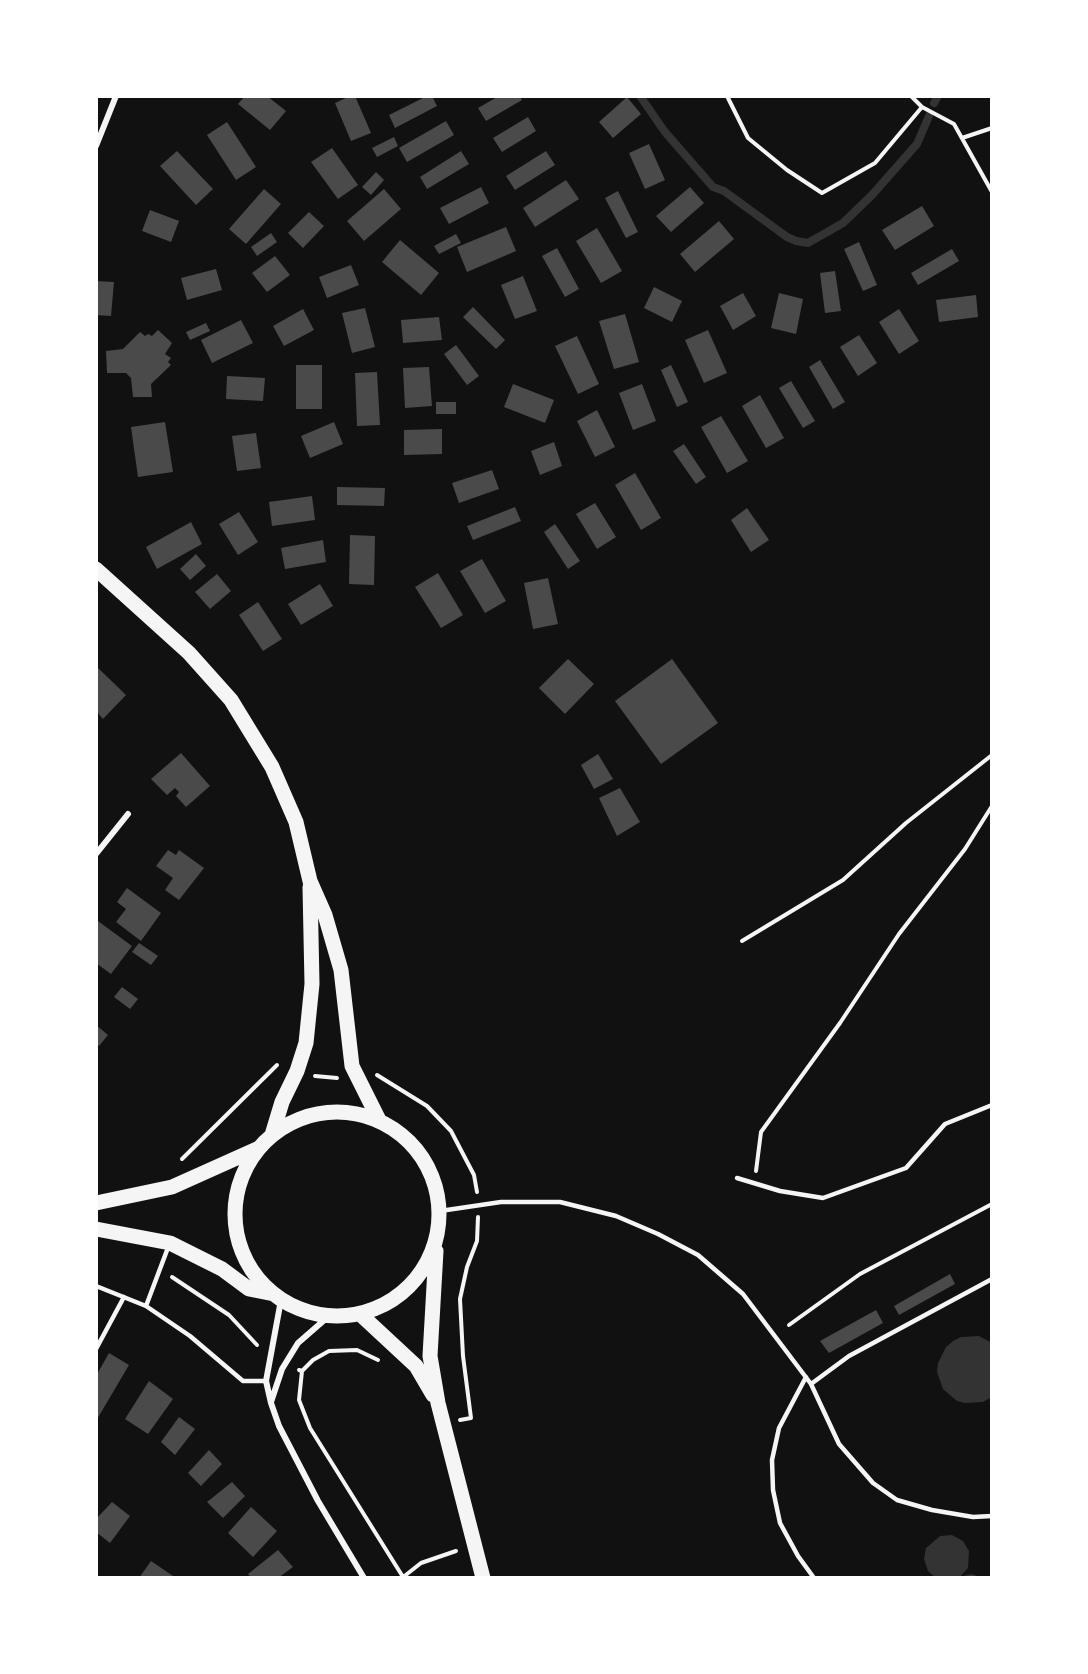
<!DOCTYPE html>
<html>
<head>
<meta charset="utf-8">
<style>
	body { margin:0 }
	#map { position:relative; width:1088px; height:1674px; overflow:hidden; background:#111; font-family:Inter,sans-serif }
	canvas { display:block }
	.frame { position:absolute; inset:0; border:98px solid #fff; pointer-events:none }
</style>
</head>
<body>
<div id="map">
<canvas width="1088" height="1674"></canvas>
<div class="frame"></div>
</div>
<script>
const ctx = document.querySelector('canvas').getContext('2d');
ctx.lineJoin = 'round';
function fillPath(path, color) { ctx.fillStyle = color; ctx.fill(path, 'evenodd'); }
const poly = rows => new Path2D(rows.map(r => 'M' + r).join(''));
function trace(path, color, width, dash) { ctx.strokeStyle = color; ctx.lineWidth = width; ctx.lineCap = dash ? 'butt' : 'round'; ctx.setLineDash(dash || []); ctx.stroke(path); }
fillPath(poly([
	[979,1336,992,1343,992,1397,983,1402,965,1403,957,1401,943,1389,937,1372,938,1363,946,1347,953,1341,961,1337],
	[952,1535,963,1541,969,1551,968,1568,960,1577,971,1574,984,1578,936,1578,928,1571,924,1559,926,1548,940,1536]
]), '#333');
trace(poly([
	[640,96,665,132,713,187,724,191,787,237,796,241,808,243,843,223,872,195,917,144,929,116],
	[934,103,938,96]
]), '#333', 8);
fillPath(poly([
	[245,96,267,96,286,111,270,130,238,104],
	[350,96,355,96,371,133,351,141,335,103],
	[427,96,432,96,437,106,395,128,389,115],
	[499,96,519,96,522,100,486,121,478,108],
	[627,97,641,114,613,138,599,122],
	[528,117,536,131,502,152,493,138],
	[446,121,454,135,407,162,399,148],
	[227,122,256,167,236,180,207,135],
	[394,137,398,146,377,157,372,148],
	[649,144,665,180,645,189,629,153],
	[332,148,358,185,338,199,311,162],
	[177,151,213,189,196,205,160,166],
	[461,151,469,164,427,189,420,177],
	[546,151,555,165,515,190,506,176],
	[376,172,384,180,371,195,362,187],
	[566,180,579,199,535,227,523,208],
	[481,187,489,203,449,224,440,208],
	[690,187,704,203,671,232,656,216],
	[264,189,281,204,246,244,229,229],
	[384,189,401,209,364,241,347,221],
	[618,191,638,232,626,238,605,198],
	[922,206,934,226,895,250,882,230],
	[150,210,179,221,171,242,142,231],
	[309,212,324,226,303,248,288,233],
	[719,221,734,239,695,272,680,254],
	[506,227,516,251,467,272,457,247],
	[597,228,622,271,601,283,576,241],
	[271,233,277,242,257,256,251,247],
	[456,234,461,243,439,254,434,246],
	[400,240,439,273,421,295,382,262],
	[859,242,877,285,863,291,844,249],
	[557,248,579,289,565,297,542,256],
	[952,249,959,261,918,285,911,273],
	[275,256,290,275,267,292,252,273],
	[351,265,359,285,327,298,319,277],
	[216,269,222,290,187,300,181,278],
	[835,271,841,311,825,313,820,273],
	[523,276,537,311,515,319,501,285],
	[96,281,114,282,111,316,96,315],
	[654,287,682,301,672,322,644,308],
	[743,293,756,316,733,330,720,306],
	[779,293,803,299,796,334,771,328],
	[976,295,978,317,939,322,936,300],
	[473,307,505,340,496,349,463,317],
	[365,308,375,347,352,353,342,313],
	[303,309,314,330,284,346,273,326],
	[899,309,919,341,899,354,879,322],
	[625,314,639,362,614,369,599,321],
	[439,317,442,340,403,343,401,320],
	[241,320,253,343,212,363,201,340],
	[206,323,210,331,190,340,186,332],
	[158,330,172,343,165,354,171,358,168,362,171,365,151,384,152,397,133,397,131,378,126,373,107,373,106,351,123,349,140,332,145,336,148,334,152,336],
	[708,330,727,373,704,383,685,340],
	[859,335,877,363,858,376,840,347],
	[577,336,599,384,578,394,555,346],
	[456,345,479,376,467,385,444,354],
	[820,360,845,402,833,409,809,367],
	[296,365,322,365,322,409,296,409],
	[671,365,688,402,677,407,661,370],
	[429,367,432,406,405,408,403,368],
	[377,372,380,425,357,426,355,373],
	[227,376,265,378,263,401,226,399],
	[791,381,815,421,803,428,779,388],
	[513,384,554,400,545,423,504,407],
	[642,384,656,421,633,430,619,393],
	[760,395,784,438,766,448,742,406],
	[436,402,456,402,456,414,436,414],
	[597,410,615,447,595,457,577,421],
	[721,416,748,461,727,473,701,427],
	[165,422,173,472,138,477,131,427],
	[334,422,343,444,310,458,301,436],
	[442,429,442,454,404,455,404,430],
	[256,433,261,468,237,471,232,436],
	[554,442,562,466,540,475,531,451],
	[684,444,706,477,696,484,673,451],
	[492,470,499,489,459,503,452,483],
	[635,473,661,518,641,530,615,485],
	[337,487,385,488,384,506,337,505],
	[312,496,315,520,272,526,269,502],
	[595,503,616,537,597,549,576,514],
	[515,507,521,521,473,540,467,526],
	[747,508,769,540,751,552,731,520],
	[239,512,258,542,238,555,219,524],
	[191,522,202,544,157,569,146,547],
	[555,524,580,561,568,569,544,532],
	[350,535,375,536,374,585,349,584],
	[323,540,326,562,285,569,281,548],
	[196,554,206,566,190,580,180,569],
	[482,559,506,601,485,613,460,571],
	[438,573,463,615,441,628,415,587],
	[217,574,231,591,210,609,195,592],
	[548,578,558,624,533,629,524,583],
	[320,584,333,606,301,625,288,604],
	[258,602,282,639,263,651,239,615],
	[568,659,594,684,565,714,539,688],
	[672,659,718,723,661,764,615,701],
	[96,666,126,695,103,719,96,711],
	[181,753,210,786,186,807,176,796,179,792,175,788,167,795,151,779],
	[598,754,613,779,594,789,581,765],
	[620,788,640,822,617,836,599,798],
	[168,850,176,855,179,850,204,868,179,900,165,890,173,878,156,866],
	[127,888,161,913,141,941,116,922,126,909,117,902],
	[98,921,132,946,111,974,96,963],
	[139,943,158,956,151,965,132,952],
	[122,987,138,999,130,1009,114,997],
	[96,1025,108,1035,99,1046,96,1043],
	[950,1274,955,1284,899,1315,894,1306],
	[876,1310,883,1323,829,1353,820,1341],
	[109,1353,129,1365,96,1421,96,1376],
	[149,1381,173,1399,148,1434,125,1419],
	[179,1417,195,1429,175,1455,161,1442],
	[209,1450,222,1464,201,1486,188,1473],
	[232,1482,245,1496,223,1518,207,1502],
	[112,1502,130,1516,110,1543,96,1532,96,1519],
	[251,1507,277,1531,253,1557,228,1533],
	[278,1550,293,1567,278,1578,251,1578,248,1574],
	[151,1561,176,1578,139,1578]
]), '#4a4a4a');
trace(poly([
	[727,96,748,138,787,170,822,193,875,163,922,107,954,124,992,192],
	[911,96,922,107],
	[962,138,992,128],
	[742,941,843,880,906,823,992,755],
	[377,1075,427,1106,451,1131,474,1175,477,1192],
	[315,1076,337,1078],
	[182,1159,277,1065],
	[756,1171,761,1132,840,1023,899,934,965,849,992,806],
	[172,1277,229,1315,257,1345],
	[789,1325,860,1274,992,1204],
	[299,1370,302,1371,313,1360,329,1351,357,1350,378,1360],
	[302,1371,299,1400,310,1428,403,1577],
	[460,1420,471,1418,463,1356,460,1299,467,1267,477,1241,478,1217],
	[402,1578,421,1563,456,1551]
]), '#f5f5f5', 4);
trace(poly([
	[737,1178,780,1191,823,1198,906,1168,945,1124,992,1105],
	[440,1211,501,1202,560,1202,616,1216,658,1234,698,1255,743,1294,811,1384,849,1356,992,1279],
	[169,1245,146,1306,190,1336,243,1381,266,1381],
	[96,1286,146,1306],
	[96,1349,124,1297],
	[806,1377,779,1428,772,1460,773,1490,780,1523,798,1556,814,1578],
	[811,1384,839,1444,873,1483,897,1500,932,1510,973,1517,992,1516]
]), '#f5f5f5', 4.5);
trace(poly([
	[96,146,116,96],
	[96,854,128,814],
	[281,1300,266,1381,271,1403,279,1426,318,1501,364,1578],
	[271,1402,282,1369,298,1343,329,1316]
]), '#f5f5f5', 6);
trace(poly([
	[96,569,189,653,231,700,272,767,296,822,310,881,325,915,341,970,352,1066,379,1120],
	'235 1214a102 102 0 1 1 204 0a102 102 0 1 1-204 0Z',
	[272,1135,282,1102,297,1071,306,1043,312,984,310,887],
	[96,1203,172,1187,259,1148],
	[96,1229,170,1243,222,1269,249,1289,274,1294],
	[436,1251,430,1356,438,1403,483,1578],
	[360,1314,416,1366,433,1395]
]), '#f5f5f5', 15);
</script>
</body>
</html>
